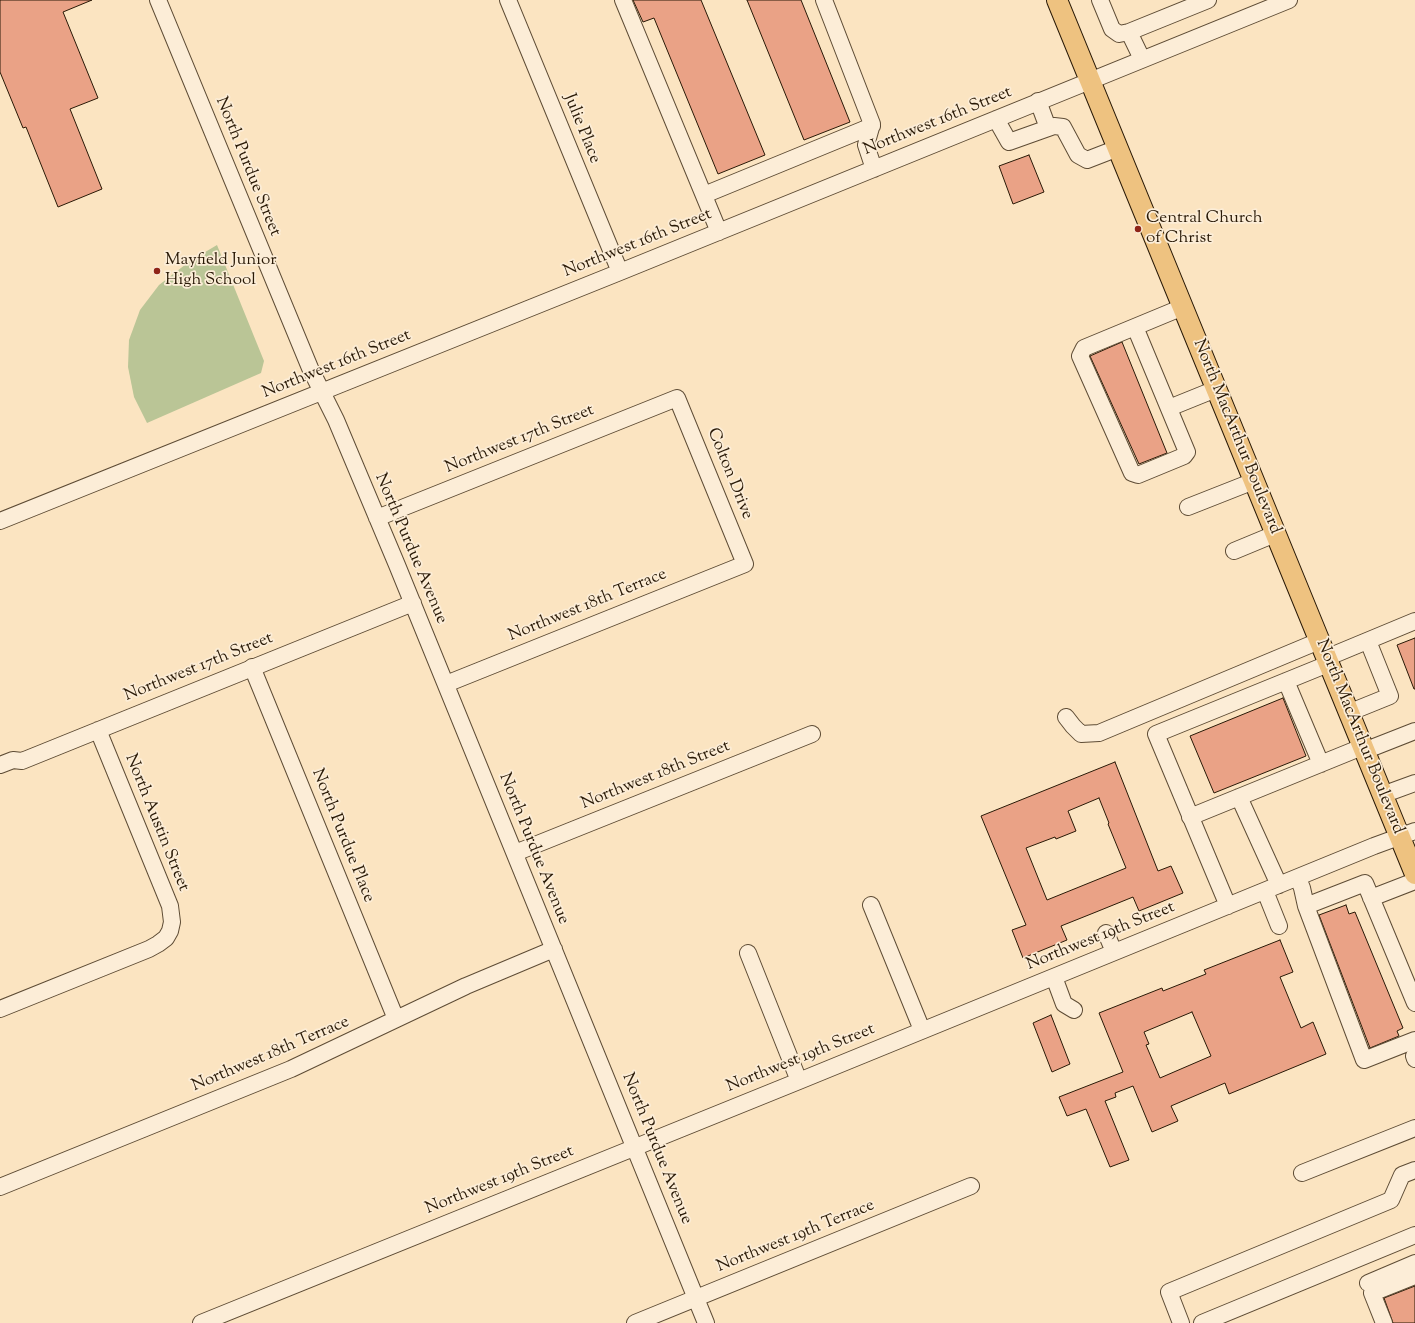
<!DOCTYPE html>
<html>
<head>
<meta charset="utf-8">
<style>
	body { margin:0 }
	canvas { display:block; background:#fbe4c1 }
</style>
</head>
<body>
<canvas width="1415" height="1323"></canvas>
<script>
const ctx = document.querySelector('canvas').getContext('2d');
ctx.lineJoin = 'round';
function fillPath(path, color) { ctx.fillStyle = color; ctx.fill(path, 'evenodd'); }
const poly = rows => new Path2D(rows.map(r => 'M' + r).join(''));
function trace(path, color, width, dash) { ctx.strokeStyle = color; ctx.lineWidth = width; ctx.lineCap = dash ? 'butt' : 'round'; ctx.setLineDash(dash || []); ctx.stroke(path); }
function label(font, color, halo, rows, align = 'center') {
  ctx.font = font + ' "Sorts Mill Goudy",serif'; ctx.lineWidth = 3.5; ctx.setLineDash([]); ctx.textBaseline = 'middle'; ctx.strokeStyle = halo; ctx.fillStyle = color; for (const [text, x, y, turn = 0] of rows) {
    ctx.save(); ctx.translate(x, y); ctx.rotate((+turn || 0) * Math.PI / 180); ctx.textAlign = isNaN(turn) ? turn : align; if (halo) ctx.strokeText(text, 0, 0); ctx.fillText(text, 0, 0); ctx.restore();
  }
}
fillPath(poly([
	[217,245,264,361,261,373,147,423,134,397,128,367,129,340,140,310,159,285,190,261]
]), '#bac596');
const building = poly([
	[0,0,92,0,63,12,98,98,70,109,102,189,58,207,26,127,23,128,0,72,0,0],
	[633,0,701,0,765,155,718,174,654,18,643,22,633,0],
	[747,0,801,0,850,122,804,140,747,0],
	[1029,155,1044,192,1013,204,999,166,1029,155],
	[1122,342,1167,453,1139,464,1090,356,1122,342],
	[1415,638,1415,689,1414,689,1397,645,1415,638],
	[1283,698,1306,756,1214,793,1190,736,1283,698],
	[1115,762,1158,871,1171,866,1183,893,1139,911,1133,897,1096,912,1061,926,1067,940,1023,958,1012,930,1026,925,981,816,1115,762],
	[1099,798,1109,823,1108,824,1126,868,1047,900,1026,848,1055,837,1056,839,1076,831,1068,811,1099,798],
	[1346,905,1349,914,1355,912,1403,1028,1397,1031,1399,1036,1370,1048,1319,915,1346,905],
	[1280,940,1293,972,1280,977,1301,1028,1313,1022,1326,1054,1229,1094,1225,1083,1171,1106,1178,1121,1152,1132,1133,1086,1115,1093,1116,1097,1105,1101,1129,1160,1110,1167,1086,1109,1067,1116,1059,1097,1123,1072,1099,1013,1162,988,1163,991,1206,974,1204,970,1280,940],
	[1192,1012,1211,1056,1160,1078,1146,1045,1149,1044,1144,1032,1192,1012],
	[1051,1015,1070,1064,1052,1072,1033,1023,1051,1015],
	[1415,1286,1415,1323,1393,1323,1384,1298,1415,1286]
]);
fillPath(building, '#eaa286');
trace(building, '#291906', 1);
const minor = poly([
	[158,0,310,368,336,420,397,565,706,1323],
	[508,0,620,272],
	[623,0,719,232],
	[824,0,872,124,866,145,874,169],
	[1100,0,1112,29,1119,34,1129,32,1142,59],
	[1129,32,1208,0],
	[1038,101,1048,128],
	[996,119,1009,142,1054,126,1063,127,1078,155,1087,160,1118,148],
	[704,195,872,126],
	[1135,327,1187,452,1184,456,1138,475,1132,473,1080,356,1084,348,1183,307],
	[1169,408,1216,389],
	[1188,507,1254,481],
	[377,518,677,398,745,564,446,684],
	[0,521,620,272,1289,0],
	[1234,551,1275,534],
	[1326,658,1415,621],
	[252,667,396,1019],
	[1286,681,1321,764],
	[1348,713,1390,696,1368,641],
	[1066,717,1073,726,1081,734,1099,733,1319,641],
	[1364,751,1415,731],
	[0,765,13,760,22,761,413,603],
	[1382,795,1415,783],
	[1239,797,1279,885],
	[1190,817,1362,747],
	[515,853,812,734],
	[1298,878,1302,888,1306,906,1364,1060,1415,1040],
	[1265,891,1279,926],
	[1371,898,1415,881],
	[871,905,922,1030],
	[1228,906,1156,734,1328,664],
	[1306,906,1365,883,1415,1003],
	[1106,933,1114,952],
	[748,953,799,1081],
	[1054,977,1064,1004,1074,1010],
	[0,1009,149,949,158,944,166,938,170,931,172,922,170,906,98,730],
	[1414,1056,1415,1059],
	[1302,1173,1415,1128],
	[0,1187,291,1069,466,986,554,949],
	[1368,1283,1415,1263],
	[201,1323,799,1081,1374,846,1415,831],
	[635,1323,971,1186],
	[1181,1323,1169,1292,1391,1200,1402,1175,1415,1170],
	[1202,1323,1415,1235],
	[1384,1323,1372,1293,1415,1276]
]);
const major = poly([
	[1057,0,1415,874]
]);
trace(minor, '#5e4c35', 18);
trace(major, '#291906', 22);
trace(minor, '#fcedd7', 16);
trace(major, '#eec280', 20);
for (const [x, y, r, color] of [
	[1138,229,4,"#8f2418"],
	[157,271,4,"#8f2418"]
]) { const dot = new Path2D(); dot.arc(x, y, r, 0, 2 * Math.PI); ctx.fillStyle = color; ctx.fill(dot); trace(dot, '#fcedd7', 1.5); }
label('17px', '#291906', '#fcedd7', [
	["Northwest 16th Street",938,122,-22],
	["Julie Place",581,129,68],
	["North Purdue Street",247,167,68],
	["Northwest 16th Street",638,244,-22],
	["Northwest 16th Street",337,365,-22],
	["North MacArthur Boulevard",1236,437,68],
	["Northwest 17th Street",520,440,-22],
	["Colton Drive",729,474,68],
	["North Purdue Avenue",410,549,67],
	["Northwest 18th Terrace",588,606,-22],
	["Northwest 17th Street",199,668,-22],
	["North MacArthur Boulevard",1359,737,68],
	["Northwest 18th Street",656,776,-22],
	["North Austin Street",156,823,68],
	["North Purdue Place",342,836,68],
	["North Purdue Avenue",533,849,68],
	["Northwest 19th Street",1101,937,-22],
	["Northwest 18th Terrace",271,1055,-23],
	["Northwest 19th Street",801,1059,-22],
	["North Purdue Avenue",656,1149,68],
	["Northwest 19th Street",500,1181,-22],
	["Northwest 19th Terrace",796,1237,-22]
]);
label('17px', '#291906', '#fcedd7', [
	["Central Church",1146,219],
	["of Christ",1146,239],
	["Mayfield Junior",165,261],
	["High School",165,281]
], 'left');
</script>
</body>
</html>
